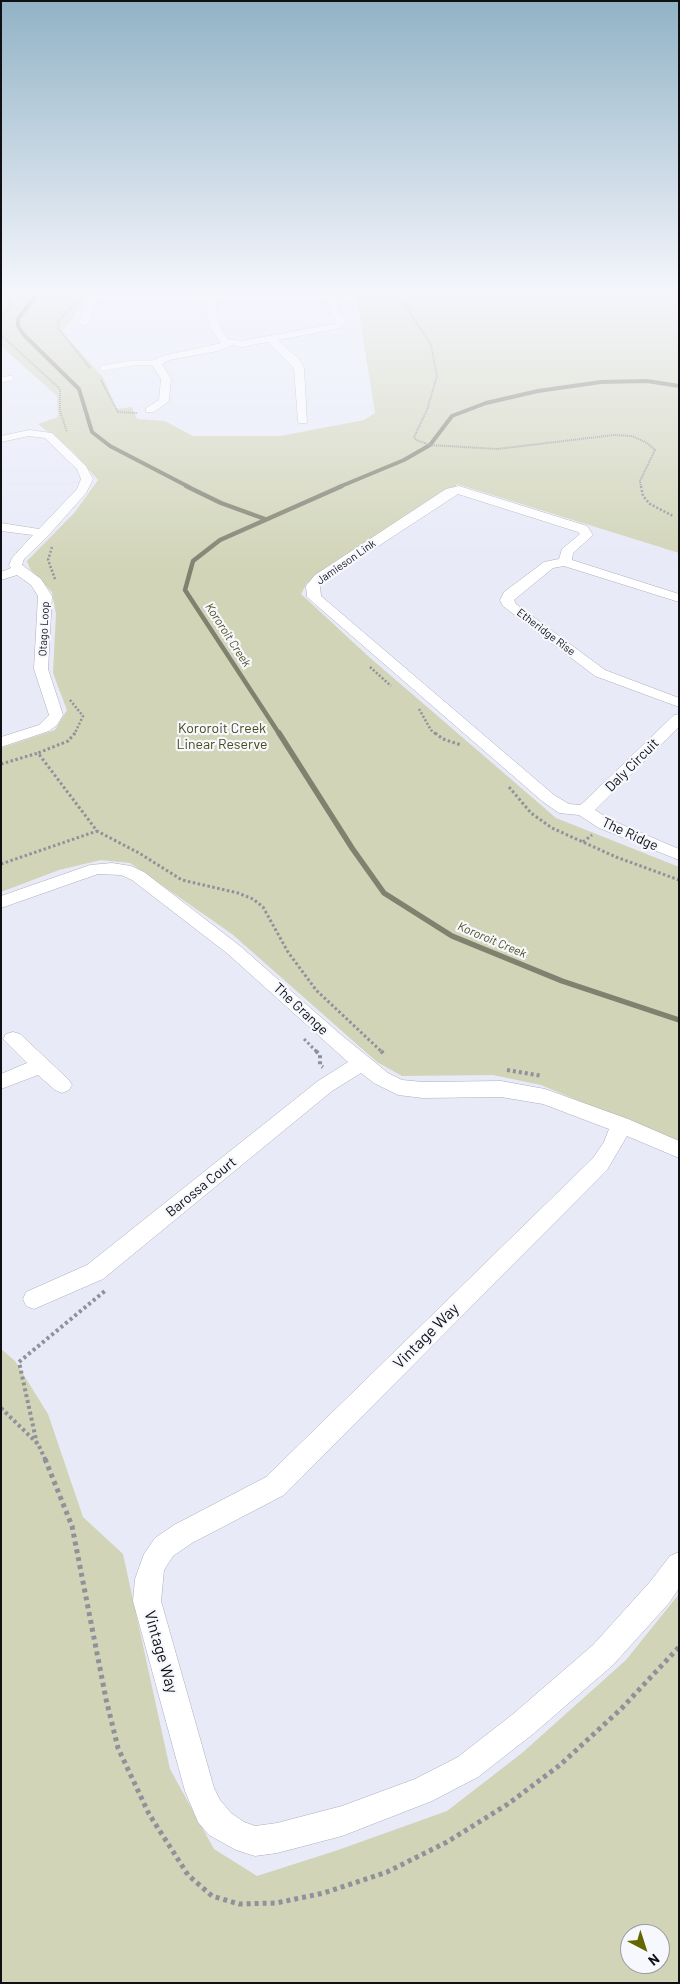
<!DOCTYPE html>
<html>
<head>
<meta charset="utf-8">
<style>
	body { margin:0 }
	#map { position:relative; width:680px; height:1984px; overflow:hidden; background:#e8eaf8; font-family:Barlow,sans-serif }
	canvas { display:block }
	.frame { position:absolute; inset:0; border:2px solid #0f0f14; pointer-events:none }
	.north { position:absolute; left:620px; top:1924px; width:50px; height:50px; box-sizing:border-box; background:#f7f8fe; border:1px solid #9a9ba0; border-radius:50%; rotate:140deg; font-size:14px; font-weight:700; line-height:20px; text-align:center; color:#0f0f14 }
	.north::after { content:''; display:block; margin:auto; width:18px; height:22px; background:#646601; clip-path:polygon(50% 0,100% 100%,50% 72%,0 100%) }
</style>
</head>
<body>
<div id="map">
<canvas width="680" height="1984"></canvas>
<div class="frame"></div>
<div class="north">N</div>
</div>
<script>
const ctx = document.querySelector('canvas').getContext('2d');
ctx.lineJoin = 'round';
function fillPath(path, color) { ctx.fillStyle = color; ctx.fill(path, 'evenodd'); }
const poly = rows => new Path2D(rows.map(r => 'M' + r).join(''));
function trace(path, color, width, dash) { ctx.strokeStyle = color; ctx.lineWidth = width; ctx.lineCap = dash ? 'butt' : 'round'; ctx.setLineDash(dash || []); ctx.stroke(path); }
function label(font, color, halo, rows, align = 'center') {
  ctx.font = font + ' Barlow,sans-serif'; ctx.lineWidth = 4.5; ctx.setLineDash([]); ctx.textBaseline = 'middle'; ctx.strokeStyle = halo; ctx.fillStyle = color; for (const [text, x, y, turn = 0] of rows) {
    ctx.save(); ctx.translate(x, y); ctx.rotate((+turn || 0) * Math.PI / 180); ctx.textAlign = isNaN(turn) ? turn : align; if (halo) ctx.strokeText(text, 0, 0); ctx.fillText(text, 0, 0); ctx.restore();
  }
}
fillPath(poly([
	[1,294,86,294,74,318,62,331,104,379,116,409,132,407,137,419,165,421,193,436,280,436,364,420,375,413,356,294,679,294,679,553,457,484,455,488,384,531,307,583,301,594,368,656,556,818,679,867,679,1143,541,1085,493,1075,402,1076,377,1062,232,934,130,863,101,860,59,870,1,892,1,748,55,730,67,710,53,673,56,614,52,592,30,569,27,561,75,512,98,480,73,452,38,424,58,417,57,396,1,346,1,311,8,303],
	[1,1349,15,1361,48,1414,83,1517,123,1554,170,1769,214,1849,257,1876,338,1850,447,1811,522,1753,626,1660,679,1594,679,1983,1,1983],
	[630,1934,660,1934,660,1964,630,1964]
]), '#d1d4b6');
trace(poly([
	[37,294,18,319,18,326,24,335,79,389,92,432,110,446,189,487],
	[339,487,404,460,430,445,452,416,486,403,538,391,601,382,647,381,679,386]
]), '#80816e', 4);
trace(poly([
	[186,486,221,503,265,519],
	[280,735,185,590,193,561,220,540,342,486]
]), '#80816e', 4.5);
trace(poly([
	[279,733,352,848,384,893,452,936,562,981,679,1020]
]), '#80816e', 5.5);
const lane = poly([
	[103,368,133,363,156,363],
	[1,380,11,378]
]);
const street = poly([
	[88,294,98,294,89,323,84,326,79,323,88,294],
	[209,294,218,294,216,311,221,329,228,339,241,341,335,324,336,322,328,309,328,294,337,294,338,309,346,322,341,328,278,340,299,359,304,368,307,423,299,423,298,421,294,368,268,342,241,347,232,345,218,351,169,360,162,364,171,379,169,401,154,412,146,412,146,408,159,400,161,379,151,363,152,361,162,356,221,343,211,329,206,311,209,294],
	[29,430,52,433,86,466,93,479,86,493,48,536,24,559,22,565,41,579,52,596,48,669,63,715,57,725,49,731,1,747,1,737,39,725,49,715,34,669,38,596,31,585,17,575,1,580,1,572,11,568,9,565,12,558,33,535,1,531,1,523,39,529,77,489,81,479,77,469,45,438,29,436,1,442,1,436,29,430],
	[459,486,587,526,593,535,573,553,572,560,679,594,679,602,564,566,553,568,514,600,516,604,605,670,679,698,679,707,595,676,503,606,500,600,504,592,544,562,559,559,562,549,580,534,578,532,458,494,325,581,320,587,321,596,554,795,569,804,580,805,584,802,674,715,679,714,679,727,595,810,611,820,679,849,679,860,599,828,579,815,559,813,542,801,307,597,306,586,315,575,446,489,459,486],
	[112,863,131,866,144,872,240,946,340,1034,388,1073,402,1080,423,1082,501,1081,545,1089,628,1119,679,1141,679,1158,627,1136,607,1170,284,1495,192,1543,173,1556,164,1570,161,1601,214,1788,220,1800,231,1813,244,1822,255,1826,277,1823,342,1806,415,1779,458,1757,513,1714,593,1645,649,1583,670,1556,679,1552,679,1588,669,1603,613,1665,533,1734,478,1777,432,1801,342,1836,277,1853,255,1856,236,1850,209,1835,198,1822,185,1791,133,1601,135,1579,144,1554,155,1538,174,1525,266,1477,593,1158,604,1142,609,1129,543,1104,501,1097,423,1098,398,1095,374,1083,361,1073,332,1091,103,1279,34,1309,26,1306,23,1299,26,1292,87,1265,318,1081,348,1062,228,954,132,880,121,875,98,874,1,908,1,896,90,865,112,863],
	[13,1032,20,1034,69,1080,72,1085,69,1090,62,1093,55,1090,38,1075,1,1089,1,1074,27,1063,3,1039,6,1034,13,1032]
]);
trace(lane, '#acadbb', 5.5);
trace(street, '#acadbb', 1);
trace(poly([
	[398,294,431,345,437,376,427,410,414,437,416,440,430,445,497,449,614,435,632,436,647,443,655,450,640,481,641,487],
	[74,304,59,321,58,328,90,368],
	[1,318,11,304,5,294],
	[1,335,60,389,60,411,67,432],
	[101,380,118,412,137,413]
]), '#8f919b', 2, [1, 1]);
trace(poly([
	[641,486,643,496,650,504,673,516],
	[52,547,48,560,55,579],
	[370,667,391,686],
	[70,700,83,716,74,735],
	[419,709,431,730,437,735]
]), '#8f919b', 2.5, [2, 2]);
trace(poly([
	[75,733,68,741,38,753,97,831,139,853,182,880,238,893,253,899,263,907,288,952,316,990,382,1052],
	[435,733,443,739,461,745],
	[1,764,38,753],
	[509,787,531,813,552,828,616,857,679,880],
	[583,842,592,835],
	[1,864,97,831],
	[304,1039,317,1052]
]), '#8f919b', 3, [2.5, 2.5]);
trace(poly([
	[316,1051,320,1055,320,1065,323,1067],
	[381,1051,384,1054],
	[507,1070,542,1076],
	[1,1408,38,1444,46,1461],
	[37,1444,19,1362,106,1290]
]), '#8f919b', 4, [3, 3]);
trace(poly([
	[45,1459,72,1526,106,1699,118,1748,149,1814,188,1875,212,1896,239,1904,276,1903,324,1893,387,1872,447,1842,508,1804,560,1765,621,1709,679,1647]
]), '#8f919b', 5, [4, 4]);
trace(lane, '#fff', 5);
fillPath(street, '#fff');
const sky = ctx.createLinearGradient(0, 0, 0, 571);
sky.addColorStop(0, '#91b3c6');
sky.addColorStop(0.51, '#f5f6fc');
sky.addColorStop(1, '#f5f6fc00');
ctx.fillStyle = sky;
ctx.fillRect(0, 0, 680, 571);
label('11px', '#0f0f14', '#f7f8fe', [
	["Jamieson Link",346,562,-35],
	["Otago Loop",44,629,-87],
	["Etheridge Rise",546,632,37]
]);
label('italic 12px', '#4f511e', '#f7f8fe', [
	["Kororoit Creek",228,635,57],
	["Kororoit Creek",492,940,23]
]);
label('14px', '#4a4b18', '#f7f8fe', [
	["Kororoit Creek",222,728],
	["Linear Reserve",222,744]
]);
label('14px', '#0f0f14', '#f7f8fe', [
	["Daly Circuit",632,765,-45],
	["The Ridge",630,834,25],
	["The Grange",301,1009,43],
	["Barossa Court",201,1187,-39]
]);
label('16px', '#0f0f14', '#f7f8fe', [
	["Vintage Way",426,1336,-45],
	["Vintage Way",161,1652,74]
]);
</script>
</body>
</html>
